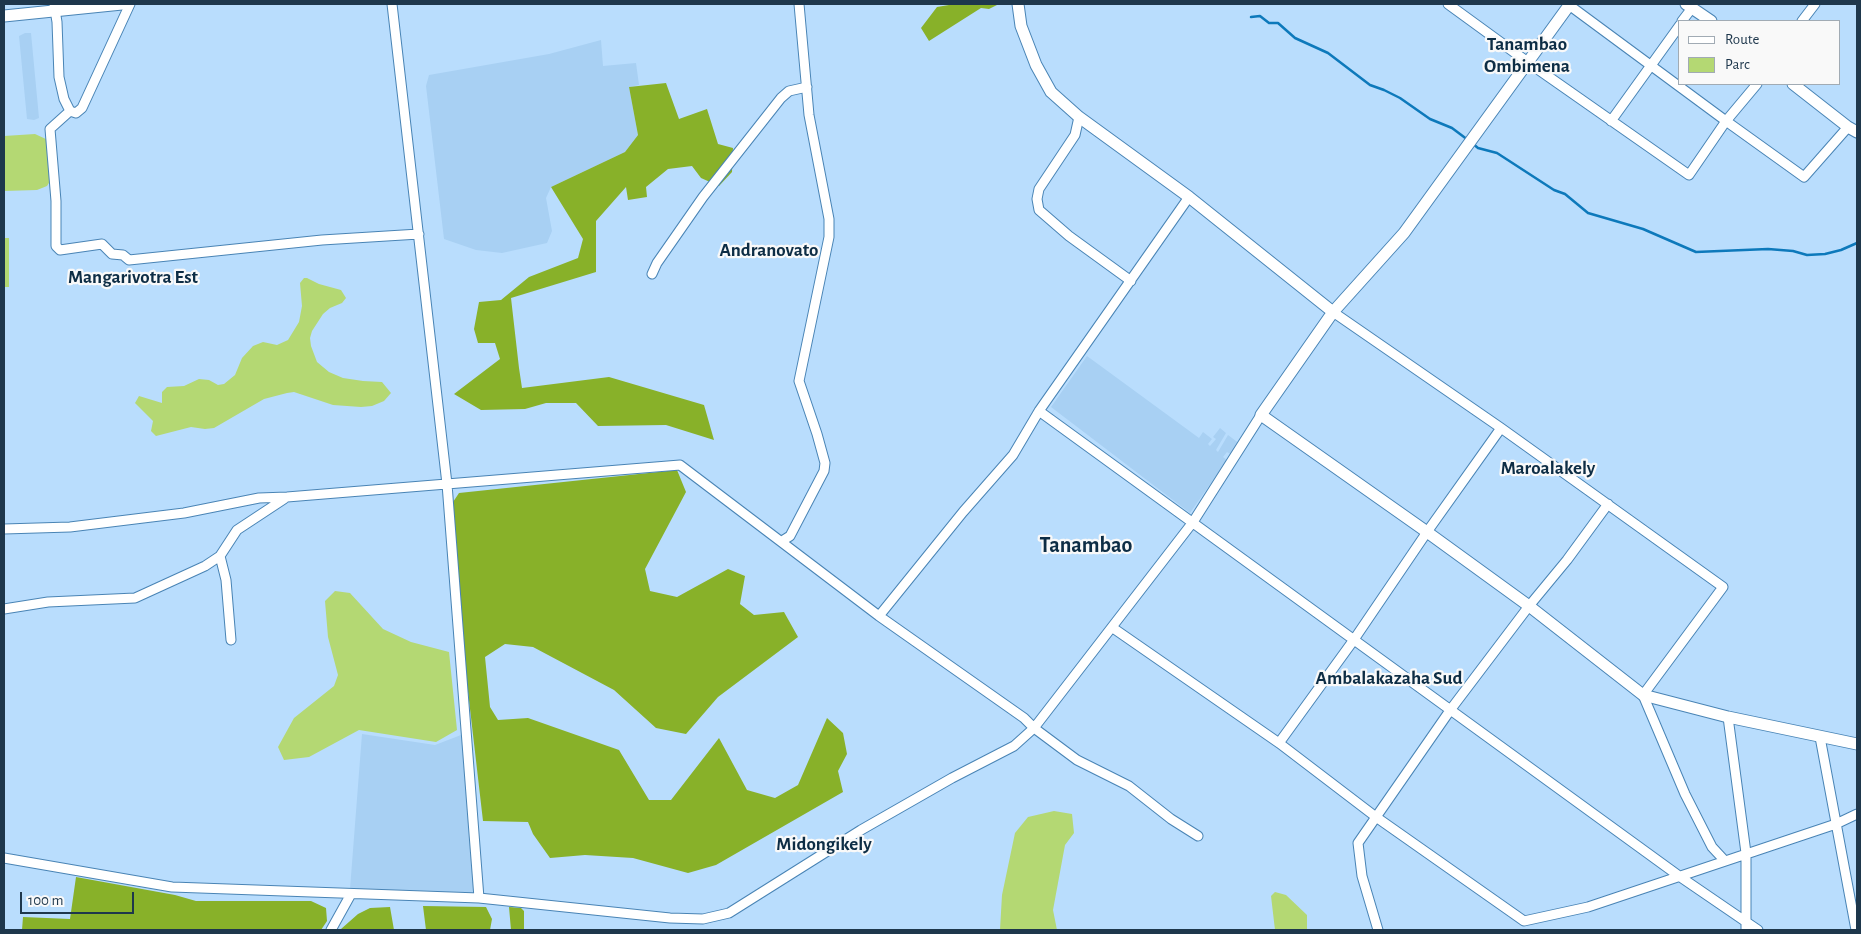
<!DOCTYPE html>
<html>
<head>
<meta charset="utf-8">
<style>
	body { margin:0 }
	#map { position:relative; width:1861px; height:934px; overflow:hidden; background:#b9ddfd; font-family:"Alegreya Sans",sans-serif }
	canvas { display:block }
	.frame { position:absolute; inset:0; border:5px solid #1e374c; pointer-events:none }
	.legend { position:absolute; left:1678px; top:20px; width:162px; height:65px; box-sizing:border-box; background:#f9f9f9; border:1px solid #a1abb4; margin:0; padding:6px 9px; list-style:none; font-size:15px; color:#1e374c }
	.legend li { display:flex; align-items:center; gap:10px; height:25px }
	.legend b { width:25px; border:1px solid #a1abb4 }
	.scale { position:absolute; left:20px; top:892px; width:114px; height:22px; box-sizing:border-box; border:2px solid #1e374c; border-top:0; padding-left:6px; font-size:15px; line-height:18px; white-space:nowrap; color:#1e374c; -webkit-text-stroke:4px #f9f9f9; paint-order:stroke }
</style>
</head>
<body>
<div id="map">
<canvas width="1861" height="934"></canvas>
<div class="frame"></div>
<ul class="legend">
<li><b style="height:6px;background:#fff"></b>Route</li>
<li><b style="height:14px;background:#b4d873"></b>Parc</li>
</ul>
<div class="scale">100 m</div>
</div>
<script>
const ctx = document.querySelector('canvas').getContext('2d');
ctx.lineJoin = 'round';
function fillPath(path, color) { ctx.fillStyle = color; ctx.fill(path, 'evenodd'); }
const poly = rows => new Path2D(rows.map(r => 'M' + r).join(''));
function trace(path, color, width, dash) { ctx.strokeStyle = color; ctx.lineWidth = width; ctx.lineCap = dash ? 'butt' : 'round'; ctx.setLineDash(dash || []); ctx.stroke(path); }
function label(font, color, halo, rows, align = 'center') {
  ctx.font = font + ' "Alegreya Sans",sans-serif'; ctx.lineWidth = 4.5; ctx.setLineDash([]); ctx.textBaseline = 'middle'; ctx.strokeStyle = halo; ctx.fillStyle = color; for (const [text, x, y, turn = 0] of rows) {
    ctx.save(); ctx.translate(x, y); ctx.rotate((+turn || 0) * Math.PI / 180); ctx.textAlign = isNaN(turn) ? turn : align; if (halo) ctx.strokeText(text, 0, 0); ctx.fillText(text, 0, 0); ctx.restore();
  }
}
fillPath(poly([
	[25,33,31,33,39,118,34,120,27,119,19,36],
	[601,40,603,66,636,63,639,85,629,87,638,135,625,152,551,187,546,198,552,231,547,243,502,253,476,250,444,239,426,86,429,75,549,54],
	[1087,356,1199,438,1203,432,1212,439,1208,444,1210,446,1216,439,1213,437,1220,428,1226,433,1216,450,1218,452,1228,435,1240,444,1232,455,1227,452,1223,457,1227,460,1190,513,1051,407],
	[362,734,435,745,461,735,476,893,350,889]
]), '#a8d0f3');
fillPath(poly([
	[35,134,48,140,54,175,47,186,37,190,4,191,4,136],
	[4,238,9,238,9,287,4,287],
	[304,278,307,278,319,284,341,290,346,298,342,303,330,308,323,314,312,331,310,338,311,346,317,362,329,372,343,378,363,381,382,382,391,393,384,401,372,406,361,407,333,405,294,392,287,393,264,399,214,428,205,429,191,427,156,436,151,431,153,421,135,403,139,396,162,403,162,392,167,387,184,386,199,379,209,380,218,385,224,384,235,375,242,358,253,346,263,342,277,345,288,340,299,322,302,306,300,283],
	[335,591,350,593,383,629,411,642,449,652,457,730,436,742,359,730,309,757,284,760,278,747,294,718,334,686,338,675,328,637,325,601],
	[1054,811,1072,814,1074,833,1065,845,1053,910,1057,930,1000,930,1002,895,1015,833,1028,817],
	[1275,892,1286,895,1307,915,1307,930,1275,930,1271,896]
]), '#b4d873');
fillPath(poly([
	[955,4,999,4,989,9,981,8,929,41,921,28,937,7],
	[666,83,679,119,707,109,718,144,733,148,732,172,719,186,701,178,692,166,668,169,646,187,647,197,628,200,626,187,596,221,596,272,511,298,519,368,522,388,609,377,704,405,714,440,666,425,598,426,576,403,546,403,525,409,481,410,454,394,500,359,495,343,478,343,474,329,479,302,501,300,529,277,578,258,583,239,551,187,625,152,638,135,629,87],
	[677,470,686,492,645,569,650,591,677,597,728,569,745,576,740,604,754,615,784,612,798,637,718,697,686,734,656,728,614,690,533,647,505,644,485,657,490,707,498,720,528,718,619,750,649,800,671,800,719,738,747,790,775,798,798,785,827,718,843,733,847,754,838,771,843,792,716,865,688,873,633,858,585,855,550,858,533,834,528,822,483,821,464,657,453,502,459,493],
	[76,877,175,895,196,901,311,901,326,908,327,921,321,930,22,930,23,917,70,919],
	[423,906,486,907,492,919,490,930,426,930],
	[390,907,394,930,344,930,341,929,358,914,370,908],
	[509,907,521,908,524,911,524,930,511,930]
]), '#88b129');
trace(poly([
	[1251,17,1260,16,1269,23,1278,23,1295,38,1328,53,1370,85,1384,90,1400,98,1430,119,1452,128,1468,140],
	[1472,143,1478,148,1497,153,1554,190,1565,194,1588,213,1643,229,1696,252,1768,249,1793,251,1807,255,1825,254,1841,250,1857,243]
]), '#0d79bb', 2.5);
const street = poly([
	[54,4,57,22,59,77,64,99,70,111,76,113,82,108,130,4],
	[392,4,447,484,479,898,670,918,703,919,729,913,861,830,952,778,1014,746,1034,728,1077,760,1129,786,1171,819,1198,836],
	[1448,4,1529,63,1689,175,1726,121,1804,177,1848,127],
	[1569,5,1726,121,1757,84],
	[1682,21,1692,8],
	[1802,21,1815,4],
	[70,111,50,129,56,201,56,246,60,250,102,244,112,254,123,255,129,260,322,240,419,234],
	[1079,117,1075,135,1039,189,1037,199,1039,210,1069,236,1131,281],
	[1611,121,1680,25],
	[1189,197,1039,411,1013,455,963,512,879,616,1024,718,1034,728,1193,522,1261,415],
	[652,274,657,263,703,197,781,98,789,91,807,87],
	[1333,312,1501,428,1723,587,1643,695,1685,794,1712,847,1725,861],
	[1039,411,1679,876,1758,930],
	[4,529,70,527,184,513,259,498,287,497,680,465,879,616],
	[782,541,790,536,824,471,825,463,817,434,799,381,829,237,829,219,809,115,799,4],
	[220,556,226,580,231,640],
	[4,609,48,602,135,598,205,566,220,556,237,530,284,499],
	[1113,628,1279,743,1376,817,1524,921,1588,907,1836,824,1857,814],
	[1728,717,1746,853,1746,930],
	[1820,737,1856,930],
	[1279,743,1353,641,1427,532,1501,428],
	[4,858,172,887,479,898],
	[331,930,351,894],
	[1378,930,1362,876,1358,843,1451,709,1529,606,1567,560,1608,504]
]);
const secondary = poly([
	[1018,4,1021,26,1036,65,1051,92,1079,117,1189,197,1333,312],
	[1570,4,1404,233,1333,312,1261,415,1427,532,1529,606,1643,695,1728,717,1857,744],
	[1686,4,1711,21],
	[4,16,122,4],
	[1793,84,1848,127,1857,132]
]);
trace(street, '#4984b5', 11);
trace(secondary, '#4984b5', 13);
trace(street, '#fff', 9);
trace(secondary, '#fff', 11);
label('bold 19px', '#0d2d45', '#f9f9f9', [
	["Tanambao",1527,44],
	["Ombimena",1527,66],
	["Andranovato",769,250],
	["Mangarivotra Est",133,277],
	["Maroalakely",1548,468],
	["Ambalakazaha Sud",1389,678],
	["Midongikely",824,844]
]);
label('bold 22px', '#0d2d45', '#f9f9f9', [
	["Tanambao",1086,545]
]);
</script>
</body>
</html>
